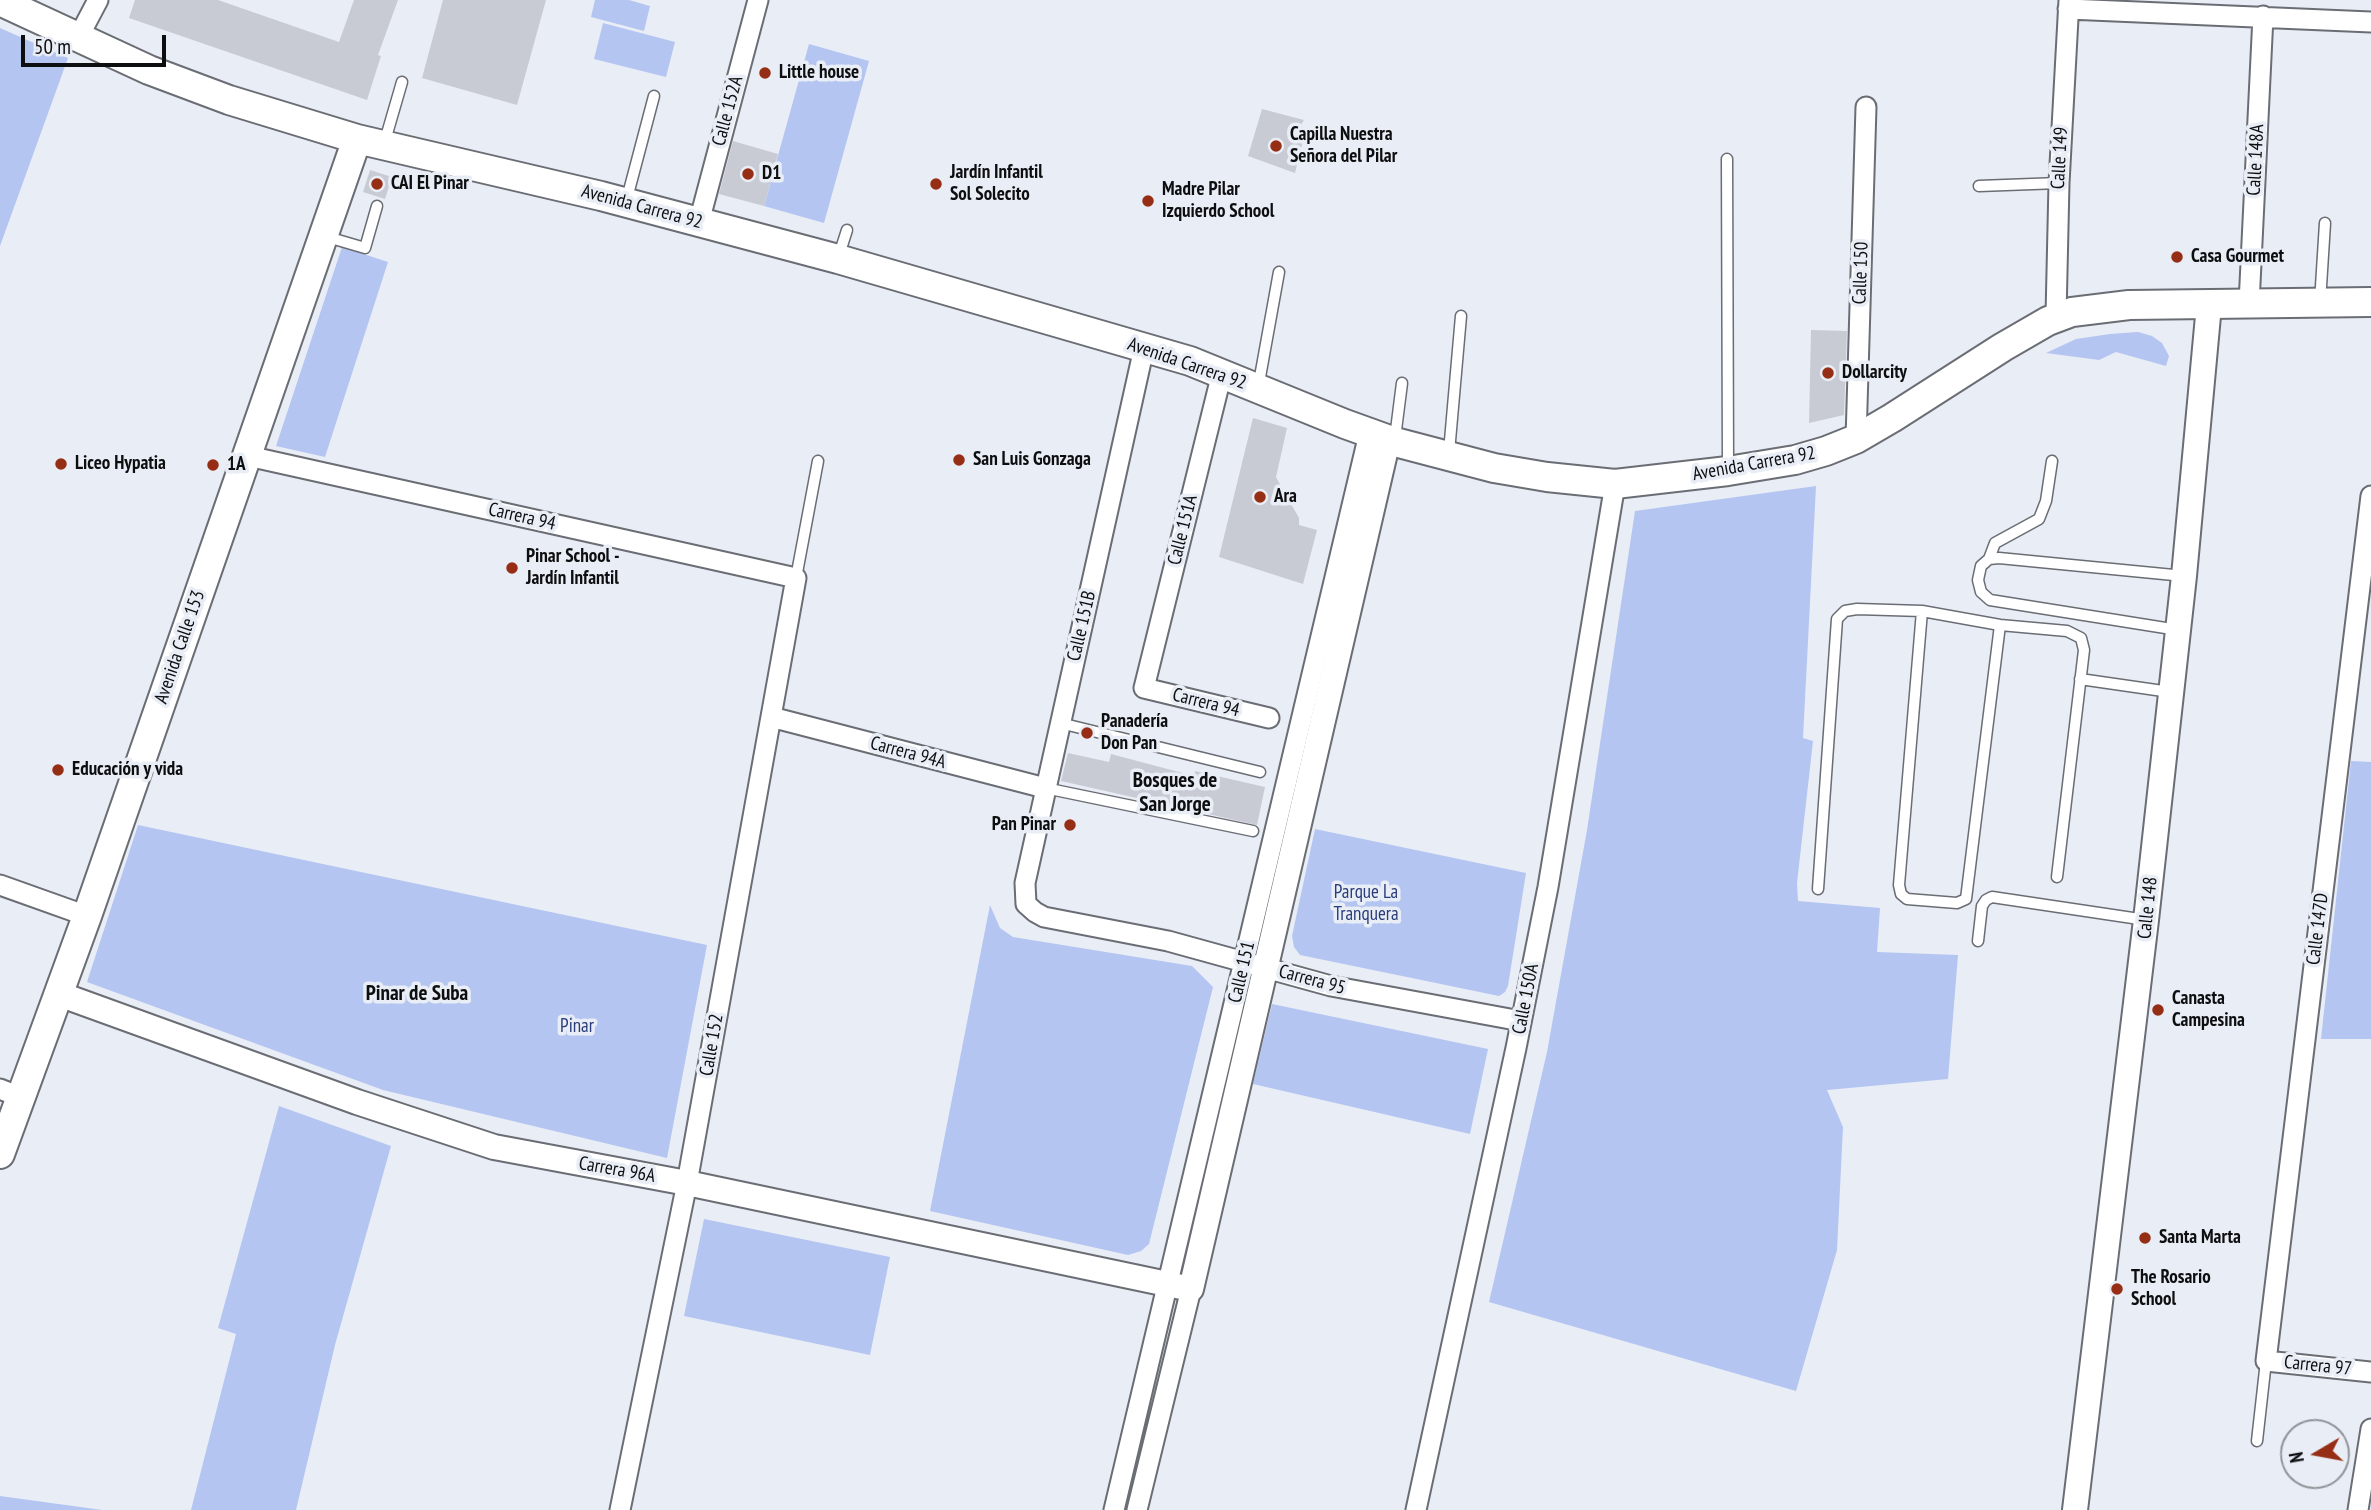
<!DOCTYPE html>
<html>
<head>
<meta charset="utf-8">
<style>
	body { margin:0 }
	#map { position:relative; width:2371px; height:1510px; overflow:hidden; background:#e9edf5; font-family:"PT Sans Narrow",sans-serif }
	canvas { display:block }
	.north { position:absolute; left:2280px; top:1419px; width:70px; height:70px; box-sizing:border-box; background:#e9edf5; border:2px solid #919499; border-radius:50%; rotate:260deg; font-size:19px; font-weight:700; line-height:28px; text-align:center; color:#0d0e10 }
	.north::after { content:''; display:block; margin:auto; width:24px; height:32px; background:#962e15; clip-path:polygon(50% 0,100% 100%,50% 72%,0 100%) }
	.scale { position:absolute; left:21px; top:35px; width:145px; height:32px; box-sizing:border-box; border:4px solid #0d0e10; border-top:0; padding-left:9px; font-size:21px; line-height:24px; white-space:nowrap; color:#0d0e10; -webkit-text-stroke:5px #e9edf5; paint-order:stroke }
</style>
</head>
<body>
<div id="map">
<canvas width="2371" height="1510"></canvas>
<div class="north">N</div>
<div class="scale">50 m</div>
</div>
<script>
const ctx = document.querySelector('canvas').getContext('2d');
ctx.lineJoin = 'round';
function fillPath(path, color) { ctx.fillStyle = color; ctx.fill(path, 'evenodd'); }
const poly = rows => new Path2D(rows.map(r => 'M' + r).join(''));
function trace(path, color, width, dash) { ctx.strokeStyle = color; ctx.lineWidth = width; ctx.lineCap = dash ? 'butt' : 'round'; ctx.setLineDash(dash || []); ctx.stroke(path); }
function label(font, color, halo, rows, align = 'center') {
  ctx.font = font + ' "PT Sans Narrow",sans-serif'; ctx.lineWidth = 7; ctx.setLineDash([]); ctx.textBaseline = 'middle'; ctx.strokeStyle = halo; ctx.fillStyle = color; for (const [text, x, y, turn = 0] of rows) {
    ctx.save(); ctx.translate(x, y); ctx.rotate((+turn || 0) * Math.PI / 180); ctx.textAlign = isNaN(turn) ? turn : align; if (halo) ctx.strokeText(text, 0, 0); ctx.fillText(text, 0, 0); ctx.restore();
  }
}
fillPath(poly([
	[595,0,629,0,650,6,644,31,591,17],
	[603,23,675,42,666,77,594,59],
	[0,28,68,58,0,246],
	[809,44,869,61,824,223,764,206],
	[342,247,388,262,325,457,276,446],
	[2138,332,2152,336,2162,343,2169,356,2166,366,2116,352,2099,360,2046,353,2076,339,2110,334],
	[1816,486,1803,738,1813,741,1797,883,1798,901,1880,908,1877,952,1958,955,1948,1079,1827,1090,1843,1127,1837,1250,1796,1391,1489,1302,1547,1052,1587,830,1635,511],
	[2351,761,2371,762,2371,1039,2321,1039],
	[138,825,707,945,667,1158,383,1090,87,982],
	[1315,829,1526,873,1508,986,1505,992,1499,996,1300,955,1294,947,1292,936],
	[990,905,1000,928,1013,937,1192,966,1213,987,1149,1244,1141,1251,1128,1255,930,1211],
	[1272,1004,1488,1049,1470,1134,1253,1084],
	[279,1106,391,1146,335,1345,296,1510,191,1510,236,1334,218,1328],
	[704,1219,890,1257,870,1355,684,1316],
	[0,1496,102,1510,0,1510]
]), '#b4c5f2');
fillPath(poly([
	[135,0,218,0,339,42,354,0,398,0,378,55,381,56,367,100,129,18],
	[443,0,546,0,517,105,422,78],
	[1262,109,1304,120,1296,133,1304,136,1295,173,1248,156],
	[733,141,778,154,764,206,719,194],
	[370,170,392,177,385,199,363,192],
	[1811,330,1847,331,1844,415,1809,423],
	[1253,418,1287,428,1276,477,1299,518,1299,525,1317,530,1303,584,1219,557],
	[1068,753,1109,762,1111,754,1194,776,1195,771,1265,787,1257,825,1061,781]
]), '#c8cbd3');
const service = poly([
	[384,144,402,82],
	[1727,159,1728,467],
	[1979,186,2059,183],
	[626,202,654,96],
	[324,236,365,248,377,206],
	[839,255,847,230],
	[2320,302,2325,223],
	[1258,388,1279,272],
	[1395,438,1402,383],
	[1449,452,1461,316],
	[1989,559,1995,543,2039,519,2046,501,2052,461],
	[796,578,818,461],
	[1922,611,1899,885,1901,894,1907,899,1957,903,1966,899,2000,625],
	[2178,630,1990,600,1981,592,1978,580,1981,566,1989,559,1999,558,2184,576],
	[2080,679,2170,692],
	[1060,723,1260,772],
	[1045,788,1253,831],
	[1818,889,1837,619,1845,611,1857,609,1922,611,2000,625,2067,631,2081,638,2084,650,2057,877],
	[1978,941,1982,906,1986,900,1992,897,2146,920],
	[2257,1441,2266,1361]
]);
const minor = poly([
	[2068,9,2371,22],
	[78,38,98,0],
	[699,222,758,0],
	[2249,304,2263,16],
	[2056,316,2059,183,2069,0],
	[1144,348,1025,883,1026,904,1035,912,1044,917,1168,941,1331,986,1521,1021],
	[1222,373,1144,688,1269,718],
	[1856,439,1866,107],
	[248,456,796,578,687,1183,620,1510],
	[2371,496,2266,1361,2371,1372],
	[771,717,1045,788],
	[0,885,87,916],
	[0,1089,20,1097],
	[1114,1510,1369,434],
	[1137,1510,1191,1289],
	[1416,1510,1516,1048,1548,887,1615,484],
	[2358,1510,2371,1429]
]);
const tertiary = poly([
	[59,994,357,1102,494,1147,687,1183,1191,1289,1388,440],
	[2075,1510,2146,920,2184,576,2209,305]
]);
const secondary = poly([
	[0,1,149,70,229,100,357,139,601,196,838,259,1190,361,1345,424,1395,442,1494,468,1547,477,1615,484,1728,471,1795,460,1826,451,1856,439,1892,418,2003,347,2048,321,2072,312,2129,305,2371,302],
	[0,1154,87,916,357,139]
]);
trace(service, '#6a6d74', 13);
trace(minor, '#6a6d74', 23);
trace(tertiary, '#6a6d74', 28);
trace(secondary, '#6a6d74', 32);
trace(service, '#fff', 10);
trace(minor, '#fff', 19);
trace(tertiary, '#fff', 24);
trace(secondary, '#fff', 28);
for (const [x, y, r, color] of [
	[765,73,7,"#962e15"],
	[1276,146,7,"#962e15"],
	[748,174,7,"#962e15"],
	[377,184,7,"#962e15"],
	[936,184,7,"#962e15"],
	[1148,201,7,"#962e15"],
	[2177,257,7,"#962e15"],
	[1828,373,7,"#962e15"],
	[959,460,7,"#962e15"],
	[61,464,7,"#962e15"],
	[213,465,7,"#962e15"],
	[1260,497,7,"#962e15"],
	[512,568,7,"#962e15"],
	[1087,733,7,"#962e15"],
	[58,770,7,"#962e15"],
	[1070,825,7,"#962e15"],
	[2158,1010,7,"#962e15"],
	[2145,1238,7,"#962e15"],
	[2117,1289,7,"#962e15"]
]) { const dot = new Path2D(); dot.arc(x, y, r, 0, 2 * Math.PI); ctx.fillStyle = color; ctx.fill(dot); trace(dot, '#e9edf5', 2.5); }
label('bold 19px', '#0d0e10', '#e9edf5', [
	["Little house",779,73],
	["Capilla Nuestra",1290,135],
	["Señora del Pilar",1290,157],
	["Jardín Infantil",950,173],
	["Sol Solecito",950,195],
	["D1",762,174],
	["CAI El Pinar",391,184],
	["Madre Pilar",1162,190],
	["Izquierdo School",1162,212],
	["Casa Gourmet",2191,257],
	["Dollarcity",1842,373],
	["San Luis Gonzaga",973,460],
	["Liceo Hypatia",75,464],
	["1A",227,465],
	["Ara",1274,497],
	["Pinar School -",526,557],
	["Jardín Infantil",526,579],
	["Panadería",1101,722],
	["Don Pan",1101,744],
	["Educación y vida",72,770],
	["Pan Pinar",1056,825,"right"],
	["Canasta",2172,999],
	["Campesina",2172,1021],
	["Santa Marta",2159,1238],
	["The Rosario",2131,1278],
	["School",2131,1300]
], 'left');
label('19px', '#0d0e10', '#e9edf5', [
	["Calle 152A",728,111,-75],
	["Calle 149",2060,158,-87],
	["Calle 148A",2256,160,-87],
	["Avenida Carrera 92",642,207,15],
	["Calle 150",1861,273,-88],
	["Avenida Carrera 92",1187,364,19],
	["Avenida Carrera 92",1754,464,-10],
	["Carrera 94",522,517,13],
	["Calle 151A",1183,530,-76],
	["Calle 151B",1082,626,-77],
	["Avenida Calle 153",180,647,-71],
	["Carrera 94",1206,703,14],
	["Carrera 94A",908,753,15],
	["Calle 148",2148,908,-84],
	["Calle 147D",2318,929,-83],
	["Calle 151",1242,972,-77],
	["Carrera 95",1312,980,15],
	["Calle 150A",1526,999,-79],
	["Calle 152",712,1045,-80],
	["Carrera 96A",617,1170,10],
	["Carrera 97",2318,1366,6]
]);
label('19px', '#293c7c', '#e9edf5', [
	["Parque La",1366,893],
	["Tranquera",1366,915],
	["Pinar",577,1027]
]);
label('bold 21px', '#0d0e10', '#e9edf5', [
	["Bosques de",1175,781],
	["San Jorge",1175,805],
	["Pinar de Suba",417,994]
]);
</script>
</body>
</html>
